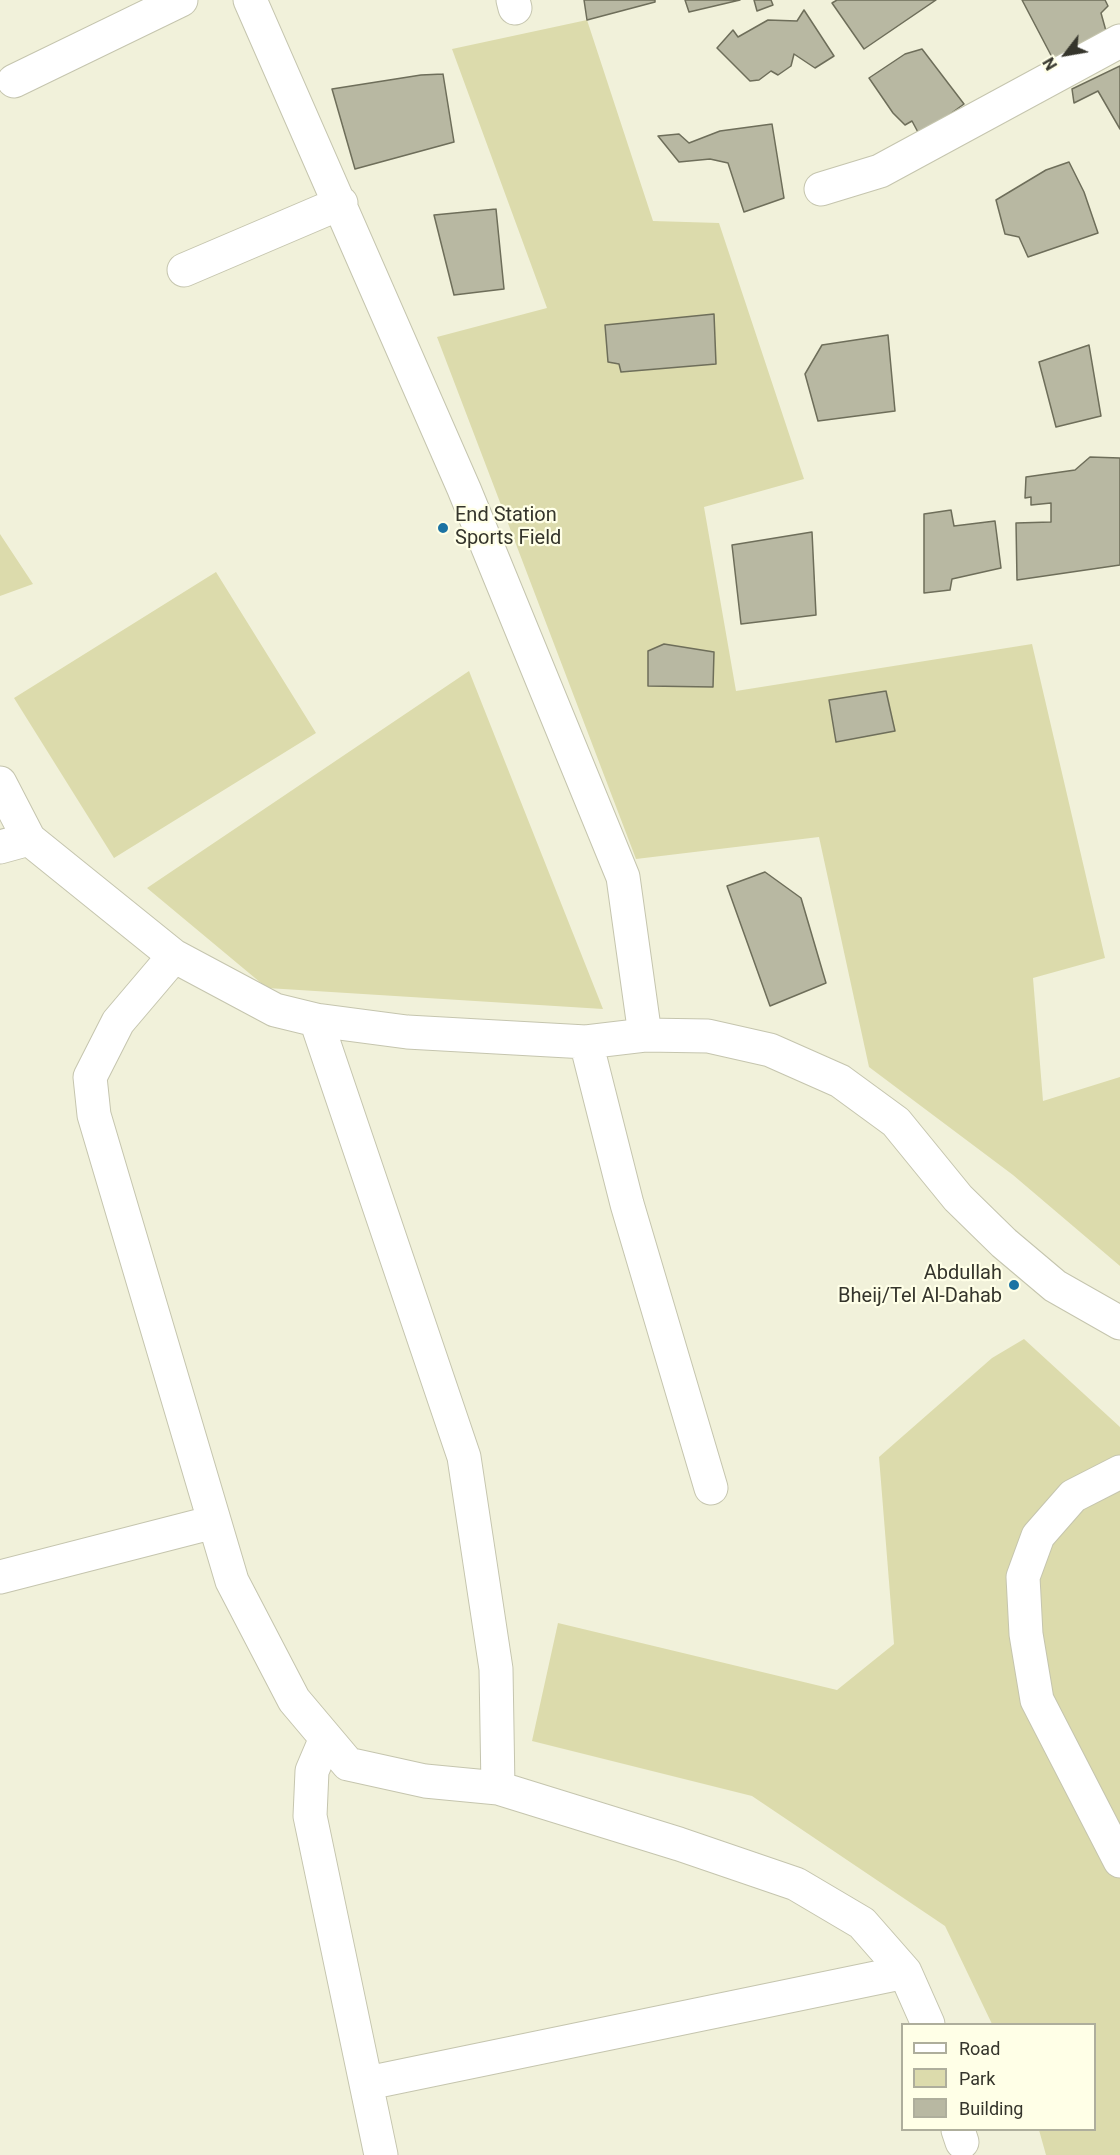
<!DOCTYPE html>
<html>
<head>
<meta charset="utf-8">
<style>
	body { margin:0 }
	#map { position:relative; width:1120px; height:2155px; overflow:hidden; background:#f1f1da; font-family:Roboto,sans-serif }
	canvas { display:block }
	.legend { position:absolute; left:901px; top:2023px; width:195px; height:108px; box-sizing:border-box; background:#ffffe7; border:2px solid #aeae9c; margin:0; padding:8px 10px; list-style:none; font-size:18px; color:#35352c }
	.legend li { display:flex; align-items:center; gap:12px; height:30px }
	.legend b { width:30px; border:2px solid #aeae9c }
	.north { position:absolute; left:1036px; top:24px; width:60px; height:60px; -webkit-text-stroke:4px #ffffe7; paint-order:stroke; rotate:239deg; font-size:16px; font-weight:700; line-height:24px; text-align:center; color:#35352c }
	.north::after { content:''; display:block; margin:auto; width:21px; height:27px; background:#35352c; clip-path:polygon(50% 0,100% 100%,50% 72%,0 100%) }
</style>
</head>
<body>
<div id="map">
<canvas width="1120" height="2155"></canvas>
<ul class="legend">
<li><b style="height:8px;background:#fff"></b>Road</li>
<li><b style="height:16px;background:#dcdbac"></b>Park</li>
<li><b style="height:16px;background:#b8b8a2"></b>Building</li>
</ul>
<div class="north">N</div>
</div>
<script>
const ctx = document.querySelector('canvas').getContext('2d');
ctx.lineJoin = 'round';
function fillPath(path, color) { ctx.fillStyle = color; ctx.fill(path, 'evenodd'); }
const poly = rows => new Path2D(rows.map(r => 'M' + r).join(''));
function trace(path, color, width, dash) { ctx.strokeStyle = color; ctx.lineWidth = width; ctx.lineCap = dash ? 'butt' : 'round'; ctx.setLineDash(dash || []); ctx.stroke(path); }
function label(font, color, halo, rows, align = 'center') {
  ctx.font = font + ' Roboto,sans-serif'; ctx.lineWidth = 4.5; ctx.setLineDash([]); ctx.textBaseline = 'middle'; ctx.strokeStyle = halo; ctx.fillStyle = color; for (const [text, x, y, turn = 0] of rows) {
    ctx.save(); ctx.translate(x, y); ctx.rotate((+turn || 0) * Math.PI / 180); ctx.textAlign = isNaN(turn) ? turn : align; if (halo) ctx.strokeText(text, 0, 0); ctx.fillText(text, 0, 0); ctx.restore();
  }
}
fillPath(poly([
	[587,20,653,221,719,223,804,479,704,507,736,691,1032,644,1105,958,1033,978,1043,1101,1120,1077,1120,1266,1013,1175,869,1067,819,837,636,859,437,337,547,308,452,49],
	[0,534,33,584,0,596],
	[216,572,316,733,114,858,14,698],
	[469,671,603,1009,267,988,147,888],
	[1024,1339,1120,1427,1120,2155,1046,2155,1039,2130,1094,2130,1094,2024,992,2024,945,1926,752,1796,532,1741,558,1623,837,1690,894,1644,879,1457,992,1358]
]), '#dcdbac');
const building = poly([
	[584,0,655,0,655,2,587,20,584,0],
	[685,0,740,0,689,12,685,0],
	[754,0,771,0,773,5,757,11,754,0],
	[837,0,936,0,864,49,832,3,837,0],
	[1022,0,1105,0,1108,6,1101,13,1106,31,1053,59,1022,0],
	[804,10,834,56,815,68,794,54,791,66,778,75,771,71,759,80,750,81,717,48,733,30,738,37,768,20,797,21,804,10],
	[922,49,964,104,920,136,912,121,905,125,893,113,869,78,905,54,922,49],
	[1120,66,1120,129,1098,91,1074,103,1072,89,1120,66],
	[443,74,454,142,355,169,332,89,421,75,443,74],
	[772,124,784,198,744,212,728,163,710,159,679,162,658,136,679,134,689,143,720,131,772,124],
	[1069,162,1084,192,1098,233,1028,257,1019,237,1005,234,996,200,1046,170,1069,162],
	[496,209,504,289,454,295,434,215,496,209],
	[714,314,716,364,621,372,619,364,608,362,605,325,714,314],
	[888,335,895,411,818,421,805,374,822,345,888,335],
	[1089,345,1101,416,1056,427,1039,362,1089,345],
	[1090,457,1120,458,1120,565,1017,580,1016,523,1051,522,1051,503,1031,505,1031,497,1025,498,1026,477,1075,470,1090,457],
	[951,510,954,526,995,521,1001,568,952,579,950,590,924,593,924,514,951,510],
	[812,532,816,615,741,624,732,545,812,532],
	[664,644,714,652,713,687,648,686,648,651,664,644],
	[886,691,895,731,836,742,829,700,886,691],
	[765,872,801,898,826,983,770,1006,727,886,765,872]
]);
fillPath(building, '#b8b8a2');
trace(building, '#6e6e5a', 1.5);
const minor = poly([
	[250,0,464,489,623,877,645,1035],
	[513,0,515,8],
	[14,81,181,0],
	[821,189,880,171,1120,41],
	[184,270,341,203],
	[0,783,29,839,174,956,275,1010,316,1020,407,1032,586,1042,645,1035,708,1036,770,1050,840,1081,896,1122,958,1198,1004,1243,1055,1286,1120,1323],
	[0,847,29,839],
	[174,956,118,1022,90,1077,94,1115,232,1581,294,1700,348,1764,425,1781,498,1788,679,1844,796,1884,862,1923,905,1972,928,2024],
	[316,1020,464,1457,496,1669,498,1788],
	[586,1042,627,1204,711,1488],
	[1120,1472,1073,1496,1038,1536,1023,1577,1026,1634,1037,1700,1120,1861],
	[0,1577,214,1522],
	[326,1738,312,1771,310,1816,381,2155],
	[368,2083,905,1972],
	[958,2130,962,2142]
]);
trace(minor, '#c5c5ae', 35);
trace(minor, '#fff', 33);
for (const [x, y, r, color] of [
	[443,528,6,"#1c73a3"],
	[1014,1285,6,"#1c73a3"]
]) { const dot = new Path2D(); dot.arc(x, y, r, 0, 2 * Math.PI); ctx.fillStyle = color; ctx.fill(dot); trace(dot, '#ffffe7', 2); }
label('20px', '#35352c', '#ffffe7', [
	["End Station",455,516],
	["Sports Field",455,539],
	["Abdullah",1002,1274,"right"],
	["Bheij/Tel Al-Dahab",1002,1297,"right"]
], 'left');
</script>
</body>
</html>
